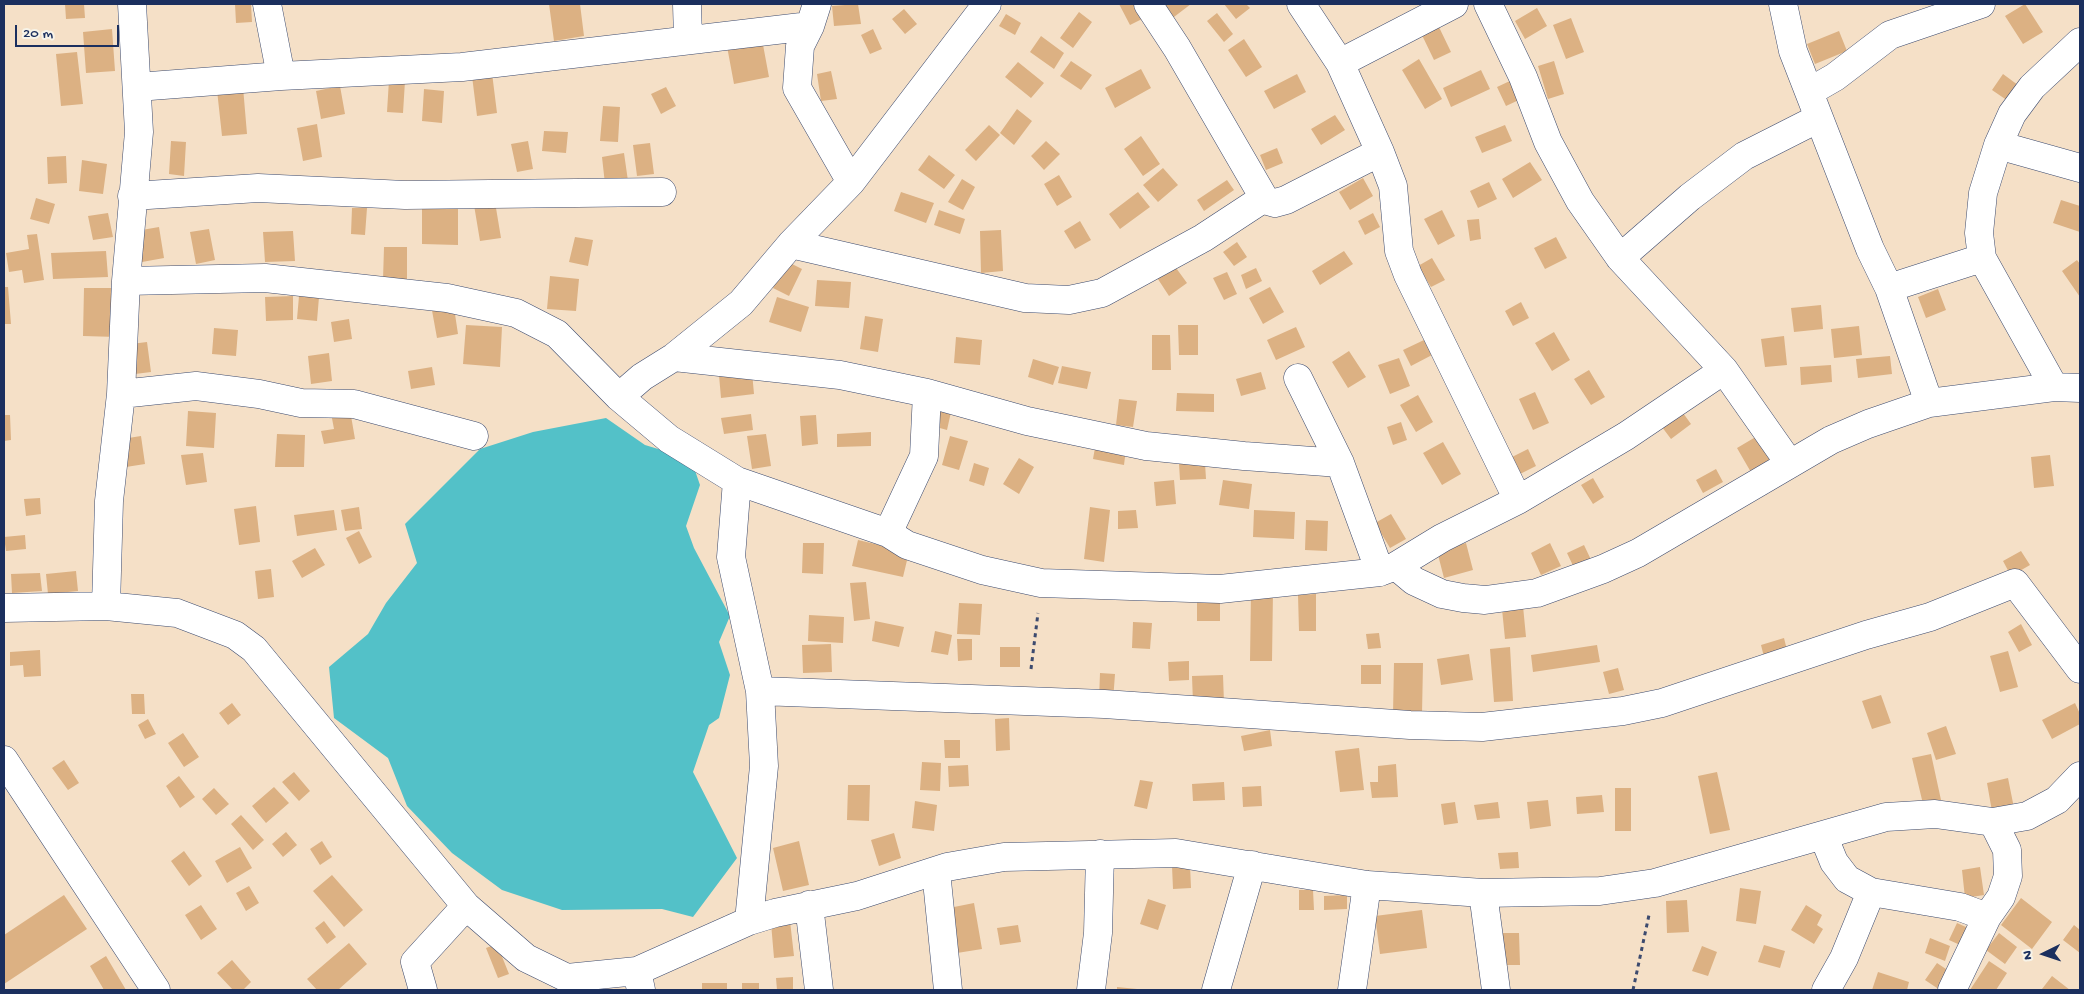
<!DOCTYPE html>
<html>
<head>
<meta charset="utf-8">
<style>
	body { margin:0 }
	#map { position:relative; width:2084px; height:994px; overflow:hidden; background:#f5e0c7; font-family:"Gochi Hand",sans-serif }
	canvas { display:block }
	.frame { position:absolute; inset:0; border:5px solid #1b2f5e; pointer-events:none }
	.north { position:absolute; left:2019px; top:929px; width:50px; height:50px; -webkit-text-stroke:4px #f7f3e8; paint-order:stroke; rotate:266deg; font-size:14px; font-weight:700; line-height:20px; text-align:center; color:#1b2f5e }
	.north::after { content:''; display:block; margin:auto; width:18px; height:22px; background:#1b2f5e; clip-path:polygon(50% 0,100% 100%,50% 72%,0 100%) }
	.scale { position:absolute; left:15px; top:25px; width:104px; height:22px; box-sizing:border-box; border:2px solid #1b2f5e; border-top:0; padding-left:6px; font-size:15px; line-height:18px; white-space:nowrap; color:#1b2f5e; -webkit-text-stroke:4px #f7f3e8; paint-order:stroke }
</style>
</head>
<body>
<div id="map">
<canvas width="2084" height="994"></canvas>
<div class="frame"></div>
<div class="north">N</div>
<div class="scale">20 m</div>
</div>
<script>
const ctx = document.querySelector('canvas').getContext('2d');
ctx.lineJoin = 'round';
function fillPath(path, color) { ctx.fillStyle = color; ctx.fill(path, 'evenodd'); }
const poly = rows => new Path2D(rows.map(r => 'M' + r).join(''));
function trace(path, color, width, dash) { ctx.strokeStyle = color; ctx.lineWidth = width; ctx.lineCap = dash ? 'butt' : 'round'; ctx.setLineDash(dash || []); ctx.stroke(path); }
fillPath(poly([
	[606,418,645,445,691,459,700,485,686,526,694,548,730,616,719,642,730,675,719,718,709,725,693,772,737,858,693,917,662,909,562,910,502,890,452,853,407,806,388,758,334,718,329,667,368,634,386,603,417,563,405,524,480,449,533,432]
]), '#53c1c8');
fillPath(poly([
	[65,4,84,4,85,18,66,19],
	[235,4,251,4,252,22,236,23],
	[549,4,580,4,584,36,554,41],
	[858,4,861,24,834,26,832,6],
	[1119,4,1142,4,1148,16,1130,25],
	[1157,4,1191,4,1170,20],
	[1224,4,1246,4,1250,8,1236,19],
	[2025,4,2043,32,2023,44,2005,16],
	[1537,8,1547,26,1525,39,1515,21],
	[904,9,917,24,905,34,892,19],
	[1079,12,1092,22,1073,48,1060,38],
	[1217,13,1233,34,1224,42,1207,21],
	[1006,14,1021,23,1015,35,999,26],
	[1571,18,1584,52,1566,59,1553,25],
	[1437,23,1451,52,1434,60,1420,31],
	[112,29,115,71,86,73,83,32],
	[873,29,882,49,870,54,861,35],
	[1839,31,1847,51,1815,64,1807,44],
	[761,34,769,77,734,84,726,41],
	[1041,36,1064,53,1054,69,1030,52],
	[1244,39,1262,67,1246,77,1228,50],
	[77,52,83,104,61,106,56,54],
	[1419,59,1442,99,1425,109,1402,70],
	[1071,61,1092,75,1081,90,1060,76],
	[1554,61,1564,94,1548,99,1538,66],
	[1018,62,1044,83,1031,98,1005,77],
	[1141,69,1151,88,1115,108,1105,88],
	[1481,70,1490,89,1451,107,1443,88],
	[831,71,837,99,821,101,817,74],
	[492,73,497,113,477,116,472,76],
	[1297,74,1306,92,1274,109,1264,91],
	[2003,74,2022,88,2011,103,1992,90],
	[389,80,405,81,403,113,387,112],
	[1512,80,1521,99,1506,106,1497,87],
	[340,86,345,114,321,119,316,91],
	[243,87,247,134,222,136,217,90],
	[666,87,676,106,661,114,651,94],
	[424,89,444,91,442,123,422,121],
	[603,106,620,107,618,142,600,141],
	[1017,109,1032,121,1014,145,1000,133],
	[1335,115,1345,130,1321,145,1311,129],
	[317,124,322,157,303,161,297,128],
	[989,125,1000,135,976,161,965,150],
	[1505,125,1512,141,1482,153,1475,137],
	[544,131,568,132,566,153,542,151],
	[1141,136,1160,164,1143,176,1124,149],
	[171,141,186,142,184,176,169,174],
	[528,141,533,169,517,172,511,144],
	[1046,141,1060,154,1044,170,1031,156],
	[650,143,654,174,637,176,633,145],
	[1277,148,1283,163,1266,170,1260,155],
	[624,153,628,181,605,184,602,157],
	[929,155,955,175,944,189,918,170],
	[66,156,67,183,48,184,47,157],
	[82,160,107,164,103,194,79,191],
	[1530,162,1542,180,1513,198,1502,179],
	[1163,168,1178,185,1158,202,1143,185],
	[1059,175,1072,197,1057,206,1044,184],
	[1363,178,1373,196,1350,210,1339,192],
	[962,179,975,187,963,210,948,202],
	[1227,180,1234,190,1204,211,1197,200],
	[1489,182,1497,199,1478,208,1470,191],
	[901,192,934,203,926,223,894,211],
	[1138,192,1150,207,1120,229,1109,214],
	[36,198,55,204,49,224,30,219],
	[2061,200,2080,206,2080,232,2053,223],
	[495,202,501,238,480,241,474,205],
	[422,204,458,204,458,245,422,244],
	[352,208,367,208,365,235,351,234],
	[939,210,965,219,960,234,934,225],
	[1442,210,1455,236,1438,245,1424,219],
	[108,213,113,237,93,240,88,216],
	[1373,213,1380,227,1365,235,1358,221],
	[1479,219,1481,239,1470,241,1467,220],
	[1080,221,1091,240,1075,249,1064,231],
	[159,227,164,258,142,262,136,231],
	[209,229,215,260,196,264,190,232],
	[1001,230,1003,271,981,273,980,231],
	[293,231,295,261,265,262,263,232],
	[37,234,44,280,24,283,22,270,9,272,6,253,29,249,27,235],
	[575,237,593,240,588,266,569,262],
	[1556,237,1567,258,1545,269,1534,248],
	[1237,242,1247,257,1234,266,1223,252],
	[384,247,407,247,407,281,383,280],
	[106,251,108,277,53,279,51,253],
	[1344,251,1353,264,1320,285,1312,271],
	[1432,258,1445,280,1431,287,1418,266],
	[2077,260,2080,264,2080,297,2062,271],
	[786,261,802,269,789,296,773,288],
	[1171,261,1187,283,1169,296,1154,273],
	[1256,268,1262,281,1246,289,1241,275],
	[1227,272,1237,294,1224,300,1213,278],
	[550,276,579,279,576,311,547,309],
	[817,280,851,282,849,308,815,306],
	[4,287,8,287,11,324,4,324],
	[1270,287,1284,312,1263,324,1249,298],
	[84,288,118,288,117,337,83,336],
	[1938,289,1946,310,1926,318,1918,297],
	[293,296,293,320,266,321,265,297],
	[299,296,319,297,317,321,297,319],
	[777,297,809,307,801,332,769,322],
	[453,301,458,334,437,338,431,305],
	[1521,302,1529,318,1513,326,1505,311],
	[1821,305,1823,329,1794,332,1791,308],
	[865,316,883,319,878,352,860,349],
	[349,319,352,339,334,342,331,322],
	[466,325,502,327,500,367,463,364],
	[1178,325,1198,325,1198,355,1179,355],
	[1859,326,1862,355,1834,358,1831,329],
	[1296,327,1305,347,1276,360,1267,340],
	[214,328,238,330,236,356,212,354],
	[1554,332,1570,360,1552,371,1535,343],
	[1152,335,1170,335,1171,370,1152,370],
	[1784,336,1787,365,1765,367,1761,339],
	[956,337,982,340,980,365,954,363],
	[1424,340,1432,355,1411,366,1403,350],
	[147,342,151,372,135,374,131,344],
	[1349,351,1366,377,1348,388,1332,362],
	[329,353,332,381,311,384,308,356],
	[1890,356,1892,374,1858,378,1856,359],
	[1399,358,1410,386,1390,394,1378,365],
	[1033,359,1059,367,1053,385,1028,377],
	[1831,365,1832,382,1801,385,1800,367],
	[1062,366,1091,372,1087,389,1058,383],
	[432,367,435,385,411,389,408,371],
	[1589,370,1605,397,1591,405,1574,379],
	[752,372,754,394,721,398,719,375],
	[1261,372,1266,389,1241,396,1236,379],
	[1535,392,1549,423,1533,430,1519,399],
	[1177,393,1214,394,1214,412,1176,411],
	[1418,395,1433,422,1416,432,1400,405],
	[1119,399,1137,401,1133,427,1116,425],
	[934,407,951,412,947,430,929,425],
	[350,410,355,439,324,444,321,431,334,429,331,413],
	[188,411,216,413,214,448,186,446],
	[1683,413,1691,424,1671,439,1662,427],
	[751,414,753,430,724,434,721,418],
	[4,415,10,415,11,440,4,441],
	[816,415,818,444,802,446,800,416],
	[1401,422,1407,440,1393,445,1387,427],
	[871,432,871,446,837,447,837,434],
	[277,434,305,435,304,467,275,467],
	[766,434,771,466,752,469,747,436],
	[1759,435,1775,461,1752,474,1737,448],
	[141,436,145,464,126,467,122,439],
	[950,436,968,441,959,470,942,465],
	[1096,442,1126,449,1124,465,1093,459],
	[1443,442,1461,474,1442,485,1423,453],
	[1528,449,1536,466,1518,475,1510,458],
	[203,453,207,482,186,485,181,455],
	[2050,455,2054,486,2034,488,2031,457],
	[1019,458,1034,467,1019,494,1003,484],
	[974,463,989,468,984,486,969,481],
	[1205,463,1206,479,1180,480,1179,464],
	[1716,469,1723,482,1703,493,1696,480],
	[1593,478,1604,497,1593,504,1581,485],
	[1174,480,1176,504,1156,506,1154,482],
	[1223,480,1252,484,1249,509,1219,505],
	[40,498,41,514,26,516,24,499],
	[256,506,260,542,239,545,234,509],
	[359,507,362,529,345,531,341,510],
	[1090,507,1110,510,1104,562,1084,559],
	[334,510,337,530,297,536,294,515],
	[1136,510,1138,528,1118,529,1118,511],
	[1254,510,1295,512,1294,539,1253,537],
	[1391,514,1406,539,1390,548,1375,523],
	[1306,520,1328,521,1327,551,1305,550],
	[359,531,372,557,359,564,346,538],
	[25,535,26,549,6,551,4,537],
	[858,540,909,552,903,577,852,566],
	[803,543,824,543,823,574,802,573],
	[1466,543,1473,570,1444,578,1437,551],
	[1550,543,1561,566,1541,575,1531,553],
	[1584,545,1593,564,1576,572,1567,553],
	[315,548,325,565,302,578,292,561],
	[2021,551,2030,565,2011,576,2003,561],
	[271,569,274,597,258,599,255,571],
	[76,571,78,591,48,594,46,574],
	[40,573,42,591,12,593,11,574],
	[866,582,870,619,854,621,850,583],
	[1251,591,1273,591,1272,661,1250,661],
	[1316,594,1316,631,1299,631,1298,595],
	[1197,601,1220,601,1220,621,1197,621],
	[959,603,982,604,980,635,957,634],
	[1523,606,1526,637,1505,639,1502,609],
	[809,615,844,617,843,643,808,641],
	[875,621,904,627,899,647,872,641],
	[1133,622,1152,623,1150,649,1132,648],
	[2021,624,2032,645,2019,652,2008,632],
	[935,631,952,635,948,655,931,652],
	[1379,633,1381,648,1368,649,1366,634],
	[1784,638,1788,654,1765,661,1761,645],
	[957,639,972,639,972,660,958,661],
	[831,644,832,672,803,673,802,645],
	[1597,645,1600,662,1533,672,1531,655],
	[1000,647,1020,647,1020,667,1000,667],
	[1510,647,1513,701,1494,702,1490,649],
	[40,650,41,676,24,677,23,665,10,666,10,652],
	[2008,651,2018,687,2000,692,1990,656],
	[1469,654,1473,680,1441,685,1437,659],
	[1189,661,1189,680,1169,681,1168,662],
	[1394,663,1423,663,1422,714,1393,714],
	[1361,665,1381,665,1381,684,1361,684],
	[1618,668,1624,690,1609,694,1603,672],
	[1100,673,1115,674,1113,701,1099,700],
	[1223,675,1224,703,1193,703,1192,676],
	[131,694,144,694,145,714,132,714],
	[1881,695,1891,723,1872,729,1862,701],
	[232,703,241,715,228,725,219,713],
	[2075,703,2080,714,2080,724,2052,739,2042,720],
	[1009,718,1010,750,996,751,995,719],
	[148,719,156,734,145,739,138,725],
	[1946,726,1956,754,1936,760,1927,733],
	[1270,730,1272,746,1244,751,1241,736],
	[183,733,199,757,184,767,168,743],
	[944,740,960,740,960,758,945,758],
	[1359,748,1364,790,1340,792,1335,751],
	[1931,754,1941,800,1923,804,1912,758],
	[64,760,79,783,68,790,52,768],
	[922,762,941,763,940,791,920,790],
	[1396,764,1398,797,1372,798,1370,782,1378,782,1378,766],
	[968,765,969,786,949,787,948,766],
	[294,772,310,791,299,801,282,782],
	[1717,772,1730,830,1710,834,1698,776],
	[179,776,195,797,180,808,166,786],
	[2008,778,2015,813,1993,817,1987,783],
	[1140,780,1153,782,1147,809,1134,806],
	[1224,782,1225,800,1193,801,1192,784],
	[848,785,870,785,869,821,847,820],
	[1261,786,1262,806,1243,807,1242,787],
	[274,787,289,803,266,823,252,806],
	[214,788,229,804,216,815,202,799],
	[1615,788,1631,788,1631,831,1615,831],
	[1602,795,1604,812,1577,814,1576,797],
	[1548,800,1551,826,1530,829,1527,802],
	[915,801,937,805,934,831,912,828],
	[1455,802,1458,823,1444,825,1441,804],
	[1498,802,1500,818,1477,820,1474,805],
	[241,815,264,840,253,850,231,824],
	[286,832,297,845,283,857,272,844],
	[894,833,901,858,879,866,871,840],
	[322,841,332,857,320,865,310,849],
	[799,841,809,885,783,891,773,848],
	[240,847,252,868,227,883,215,861],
	[184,851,202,876,189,886,171,861],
	[1518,852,1519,868,1500,869,1498,853],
	[1190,865,1191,888,1173,889,1172,866],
	[1980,867,1984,895,1965,898,1962,870],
	[332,875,363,910,344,927,313,891],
	[249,886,259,903,246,911,236,893],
	[1740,888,1761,891,1756,924,1736,921],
	[1299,890,1313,890,1314,910,1299,910],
	[64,895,87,929,4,984,4,935],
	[1347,895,1347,909,1324,910,1324,896],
	[2021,898,2052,922,2032,949,2001,925],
	[1148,899,1166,905,1158,930,1140,924],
	[1687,900,1689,932,1667,933,1666,901],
	[974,903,982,949,957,953,949,908],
	[201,905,217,929,201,940,185,915],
	[1806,905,1822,915,1817,925,1823,929,1814,944,1791,930],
	[1422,910,1427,948,1380,954,1375,916],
	[324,921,336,937,327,944,315,928],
	[790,921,794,956,774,958,771,923],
	[1957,923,1977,932,1969,949,1949,940],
	[1018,925,1021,942,1000,945,997,928],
	[2074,925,2080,930,2080,953,2063,940],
	[1502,933,1519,933,1520,965,1504,965],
	[1999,933,2017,947,2005,964,1986,950],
	[1930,938,1950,946,1945,961,1925,953],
	[349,943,367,964,338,990,317,990,307,979],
	[497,944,509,974,498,978,486,948],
	[1764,945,1785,951,1780,968,1758,962],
	[1702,946,1717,952,1708,976,1692,971],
	[106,956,126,990,104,990,90,966],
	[232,960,251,982,243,990,233,990,217,973],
	[1989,961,2007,973,1996,990,1970,990],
	[1937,963,1955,975,1940,990,1925,980],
	[1878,972,1909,982,1907,990,1872,990],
	[2052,976,2070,990,2042,989],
	[793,977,793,990,777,990,776,978],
	[702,983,727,983,727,990,702,990],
	[742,983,759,983,759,990,742,990],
	[1117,987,1137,989,1137,990,1117,990]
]), '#dcb183');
const minor = poly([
	[267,4,281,76],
	[687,4,688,39],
	[1148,4,1177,48,1264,198,1268,201,1275,203,1286,200,1380,152],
	[1301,4,1340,63,1380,152,1393,186,1399,251,1408,275,1518,500],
	[1488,4,1523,77,1548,142,1580,201,1620,258,1724,370,1790,464],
	[1783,4,1793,51,1870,249,1889,288,1929,403],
	[1340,63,1454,4],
	[137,87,281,76,462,67,810,26],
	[1809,92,1835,77,1890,35,1981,4],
	[1998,145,2080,168],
	[851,182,987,4],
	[132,196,258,188,405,195,662,192],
	[791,244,1025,298,1069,300,1102,293,1203,238,1264,198],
	[1620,258,1690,197,1744,156,1819,118],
	[126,281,265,278,447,298,516,313,557,334,619,397,669,439,737,481,888,533,907,545,982,570,1041,583,1220,589,1380,572,1396,566,1414,581,1442,594,1463,598,1485,600,1537,593,1603,569,1638,553,1831,440,1868,424,1929,403,2054,387,2080,388],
	[1889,288,1982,258],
	[674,357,840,375,927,393,924,456,888,533],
	[1298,378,1340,463,1380,572],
	[2054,387,1982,258,1979,233,1983,193,1998,145,2012,114,2032,87,2080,42],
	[927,393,1027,421,1146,446,1244,456,1340,463],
	[121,394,196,386,259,394,301,403,354,404,474,436],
	[619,397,642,377,674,357,741,303,791,244,851,182,797,88,800,46,810,26,817,4],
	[1396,566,1442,538,1518,500,1626,436,1724,370],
	[106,606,109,501,121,394,126,281,139,132,132,4],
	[4,608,106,606,177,613,235,635,254,649,466,906,526,958,567,978,637,971],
	[760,691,1104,704,1410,725,1482,727,1623,711,1662,703,1866,635,1930,617,2015,583,2080,669],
	[4,760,156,990],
	[1823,835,1834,862,1847,879,1871,892,1960,907,1987,917,1952,990],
	[936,871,948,990],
	[1483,893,1496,990],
	[809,905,819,990],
	[1987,917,2001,897,2008,876,2007,850,1993,822],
	[749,921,775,913,857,896,947,867,1004,857,1176,853,1367,885,1483,893,1600,891,1655,883,1886,817,1935,814,1993,822,2027,816,2057,800,2080,776],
	[423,990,415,962,466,906],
	[641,990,637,971,749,921,764,766,760,691,731,557,737,481],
	[1091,990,1098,933,1100,854],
	[1216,990,1252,865],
	[1352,990,1367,885],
	[1826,990,1844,958,1871,892]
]);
trace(minor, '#3c4a6e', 29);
trace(poly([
	[1031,669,1038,613],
	[1633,990,1649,915]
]), '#3c4a6e', 3, [4, 4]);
trace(minor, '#fff', 28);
</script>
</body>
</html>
